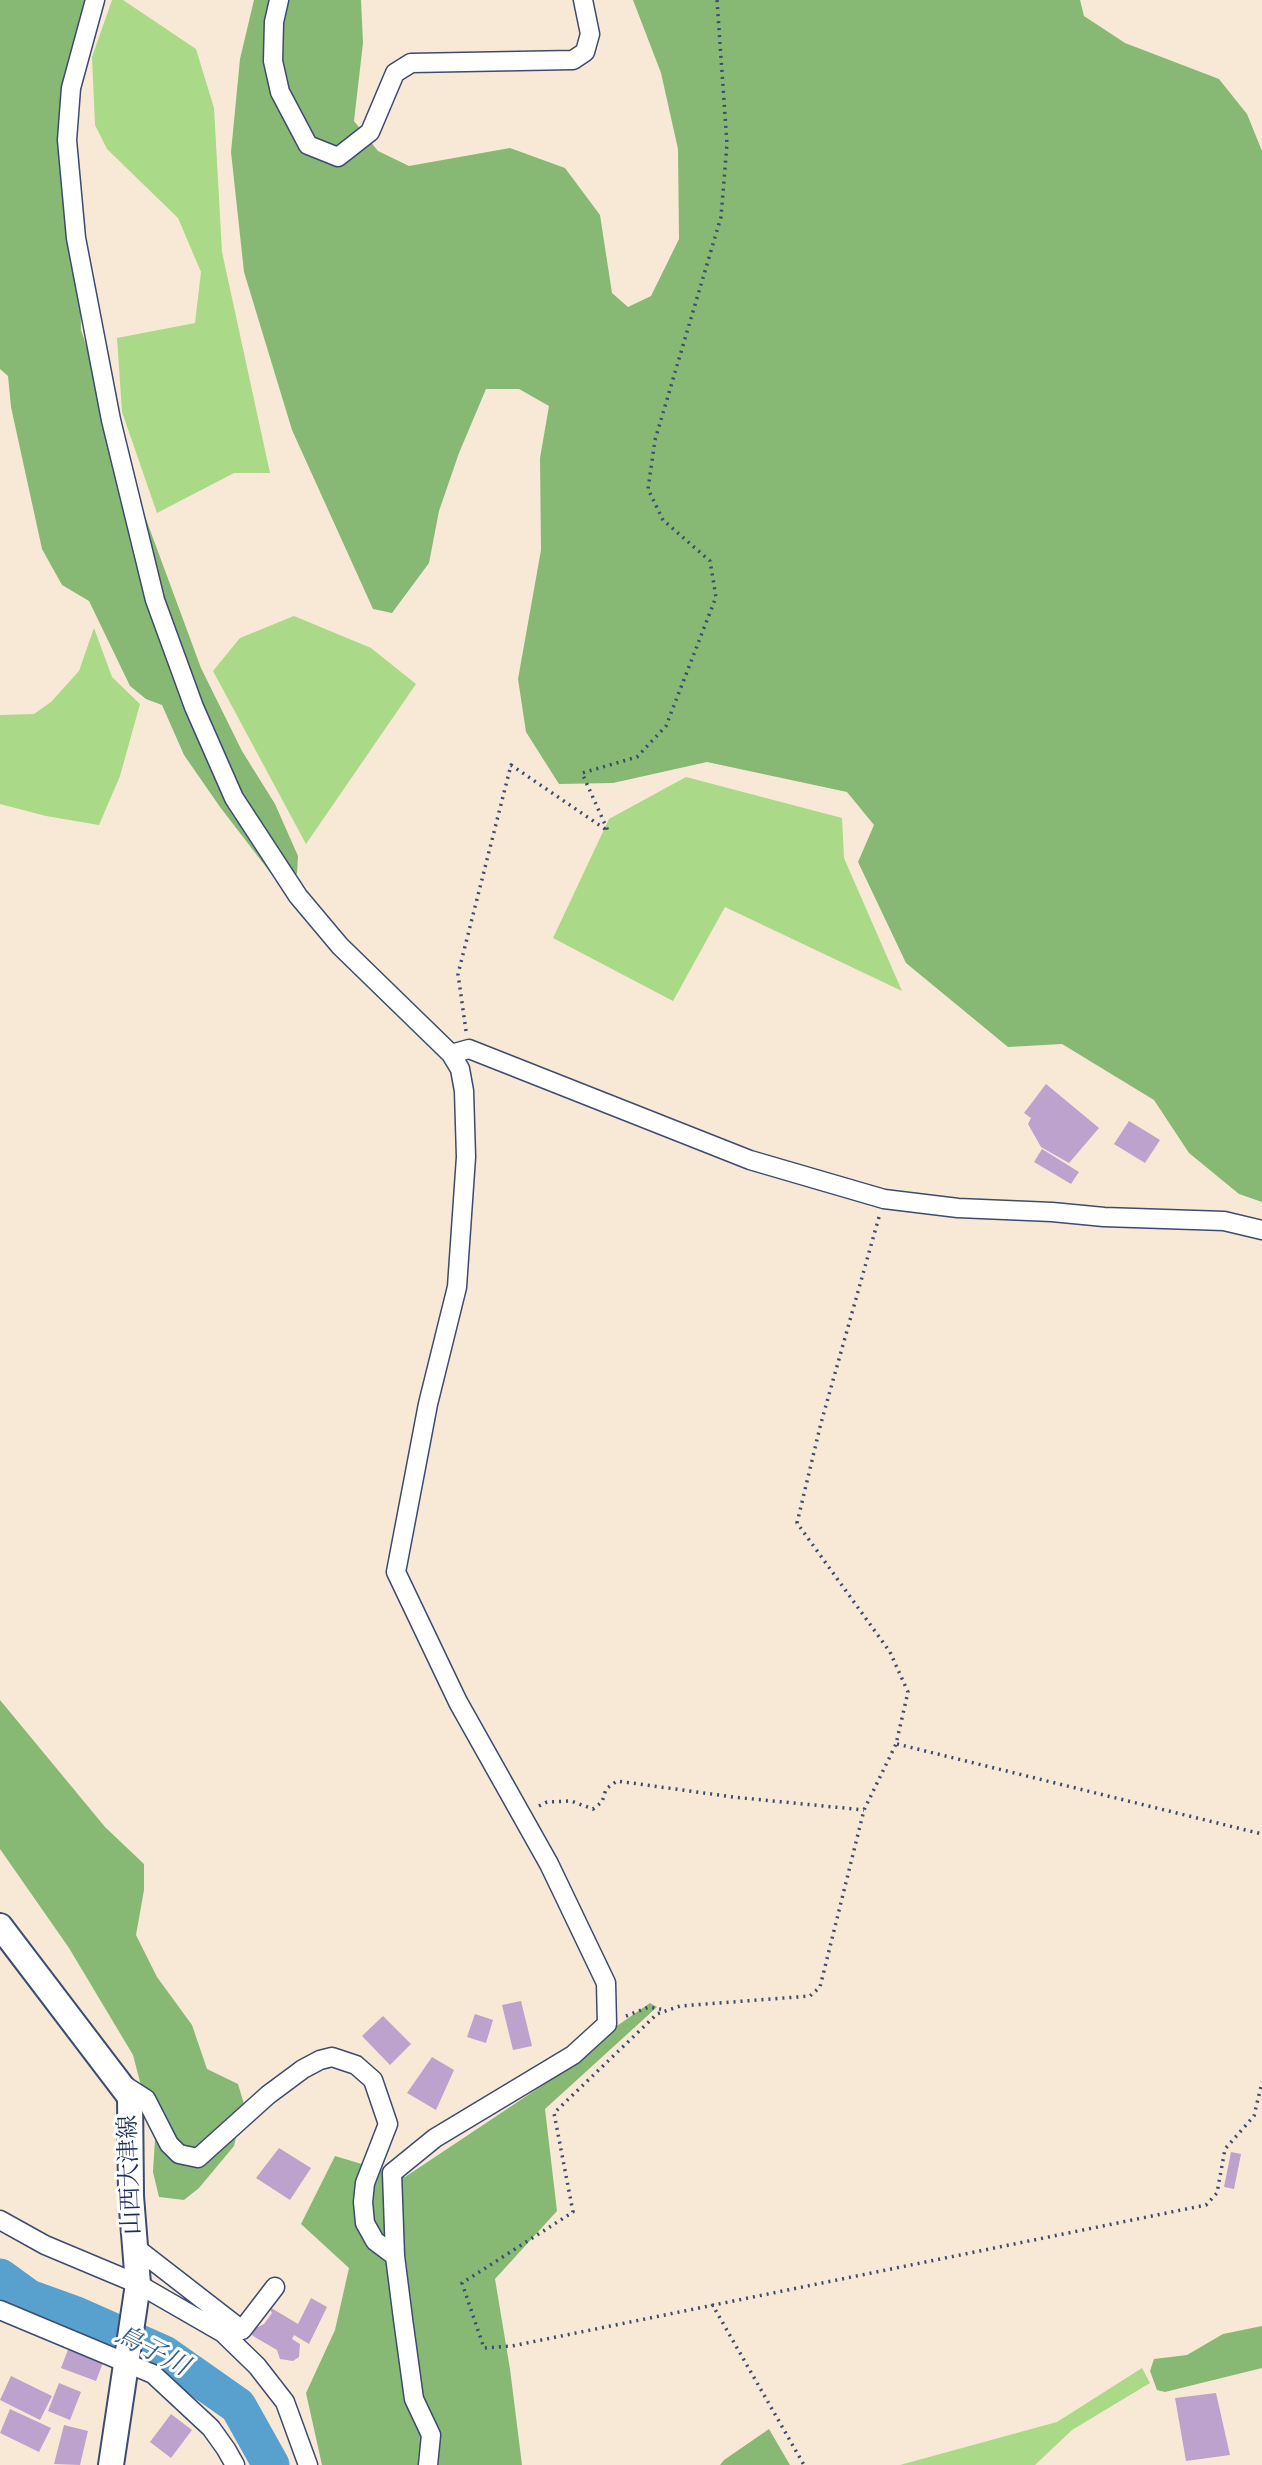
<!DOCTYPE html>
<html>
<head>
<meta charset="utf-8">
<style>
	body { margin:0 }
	canvas { display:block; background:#f7e9d6 }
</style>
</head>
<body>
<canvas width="1262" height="2465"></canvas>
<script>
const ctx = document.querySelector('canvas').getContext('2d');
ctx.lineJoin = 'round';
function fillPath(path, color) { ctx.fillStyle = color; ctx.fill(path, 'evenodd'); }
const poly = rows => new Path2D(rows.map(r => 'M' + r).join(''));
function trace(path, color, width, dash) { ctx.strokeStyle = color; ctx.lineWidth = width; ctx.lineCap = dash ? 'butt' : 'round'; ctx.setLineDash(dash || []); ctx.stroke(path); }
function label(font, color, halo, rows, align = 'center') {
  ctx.font = font + ' "IM FELL English","Noto Serif JP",serif'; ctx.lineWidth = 6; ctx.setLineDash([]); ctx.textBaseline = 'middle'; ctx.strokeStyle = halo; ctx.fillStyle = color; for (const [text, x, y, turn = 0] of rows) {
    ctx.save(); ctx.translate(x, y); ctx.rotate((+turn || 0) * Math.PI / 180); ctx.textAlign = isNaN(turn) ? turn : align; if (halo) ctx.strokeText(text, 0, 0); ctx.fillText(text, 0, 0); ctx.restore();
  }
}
fillPath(poly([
	[112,0,123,0,196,49,214,108,222,252,270,473,234,473,157,513,122,412,117,338,195,323,201,272,178,218,107,149,95,125,92,57],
	[294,616,371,648,416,684,306,844,213,671,240,638],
	[94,628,112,677,140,704,120,776,99,825,46,816,0,804,0,715,34,714,51,702,79,671],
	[686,777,842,818,844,858,902,991,725,907,673,1001,553,938,609,819],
	[1142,2368,1150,2383,1072,2430,1035,2465,900,2465,1057,2422]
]), '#aad987');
fillPath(poly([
	[0,0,88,0,76,104,81,330,143,511,201,668,242,751,275,804,298,856,297,874,273,876,220,807,184,755,162,705,146,699,130,686,89,601,62,585,42,549,11,407,8,376,0,369],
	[254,0,361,0,363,43,354,121,378,151,409,166,510,148,565,168,600,215,612,293,628,307,651,296,679,239,678,149,661,73,633,0,1080,0,1084,16,1125,43,1219,79,1247,114,1262,151,1262,1202,1239,1194,1189,1153,1154,1100,1062,1044,1008,1047,906,963,858,862,874,825,847,792,707,762,613,783,559,784,526,732,518,679,541,550,540,458,549,406,519,389,486,389,459,453,439,511,429,563,392,613,373,609,292,430,244,272,231,152,240,59],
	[0,1700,105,1827,144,1864,144,1890,136,1935,157,1977,192,2025,207,2069,238,2084,244,2104,234,2146,199,2188,184,2200,159,2197,153,2172,155,2139,133,2055,69,1948,0,1849],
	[650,2003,657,2007,545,2109,557,2211,495,2279,510,2369,522,2465,322,2465,306,2393,335,2330,349,2268,301,2224,335,2156,405,2177,558,2075,595,2041],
	[1262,2326,1262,2368,1165,2392,1157,2390,1150,2371,1154,2359,1187,2355,1223,2334],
	[769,2429,790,2465,720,2465,724,2460]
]), '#87b974');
trace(poly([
	[0,2277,29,2298,76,2315,164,2354,238,2406,271,2465]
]), '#58a1cf', 37);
fillPath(poly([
	[1046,1084,1099,1128,1069,1163,1041,1147,1028,1124,1031,1118,1024,1113],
	[1129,1121,1160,1140,1145,1163,1114,1144],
	[1042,1149,1079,1172,1071,1184,1034,1162],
	[521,2001,532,2046,513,2050,502,2005],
	[475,2014,493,2020,486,2043,467,2037],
	[383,2016,411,2044,390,2065,362,2036],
	[432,2057,454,2070,436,2110,407,2093],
	[279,2148,311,2168,290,2200,256,2178],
	[1231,2152,1241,2154,1234,2189,1224,2187],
	[311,2298,327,2307,309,2344,294,2335,292,2339,300,2344,299,2357,293,2361,280,2359,277,2350,253,2336,250,2331,264,2324,272,2313,268,2306,298,2324],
	[69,2347,104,2360,96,2381,61,2368],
	[11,2376,52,2396,40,2420,0,2400],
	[59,2383,81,2392,70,2420,48,2411],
	[1216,2393,1230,2455,1186,2461,1175,2398],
	[10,2409,51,2428,39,2452,0,2433],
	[171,2414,192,2430,171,2458,150,2442],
	[64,2425,88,2431,80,2465,54,2464]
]), '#bca2cd');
const street = poly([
	[95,0,71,88,67,140,76,238,111,420,155,600,194,707,234,798,298,896,340,946,451,1054,460,1069,464,1091,466,1157,457,1287,428,1404,396,1572,458,1702,549,1864,606,1983,607,2024,573,2055,435,2138,392,2173,395,2256,403,2319,414,2399,431,2435,428,2465],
	[279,0,274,22,273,61,280,92,308,145,338,157,370,132,395,73,411,63,573,60,585,52,590,34,583,0],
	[451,1054,469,1049,750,1160,884,1199,958,1208,1052,1212,1104,1217,1224,1221,1262,1230],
	[121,2083,146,2099,169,2144,179,2154,198,2158,268,2095,303,2069,320,2060,332,2057,356,2065,373,2080,388,2124,365,2183,363,2202,365,2223,375,2241,395,2256],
	[0,2220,45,2245,138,2284,223,2333,257,2366,285,2402,308,2465],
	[135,2247,242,2330,275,2287],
	[0,2310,153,2374,211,2428,226,2449,235,2465]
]);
const secondary = poly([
	[0,1926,130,2097,131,2196,138,2284,111,2465]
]);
trace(street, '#3c4b70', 21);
trace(secondary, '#3c4b70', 28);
trace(poly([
	[466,1031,458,974,511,765,608,831,582,773,637,757,666,726,716,597,710,561,663,520,648,489,655,440,721,217,727,144,717,0],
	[879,1217,821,1423,797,1523,890,1652,908,1692,896,1744,864,1810,820,1987,810,1996,680,2006,657,2014,554,2113,573,2212,462,2283,484,2348,512,2346,1206,2205,1217,2193,1225,2149,1254,2116,1262,2082],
	[897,1744,1262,1834],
	[539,1806,547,1802,571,1801,593,1809,602,1802,606,1789,617,1781,733,1797,864,1810],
	[626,2016,649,2007,665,2010],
	[712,2304,804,2465]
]), '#3c4b70', 3.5, [2, 5]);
trace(street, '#fff', 18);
trace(secondary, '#fff', 24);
label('24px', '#1b2f5e', '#fff', [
	["山西大津線",132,2175,-92]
]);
label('italic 26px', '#335d8b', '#fff', [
	["鳥子川",151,2353,27]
]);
</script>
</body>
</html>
